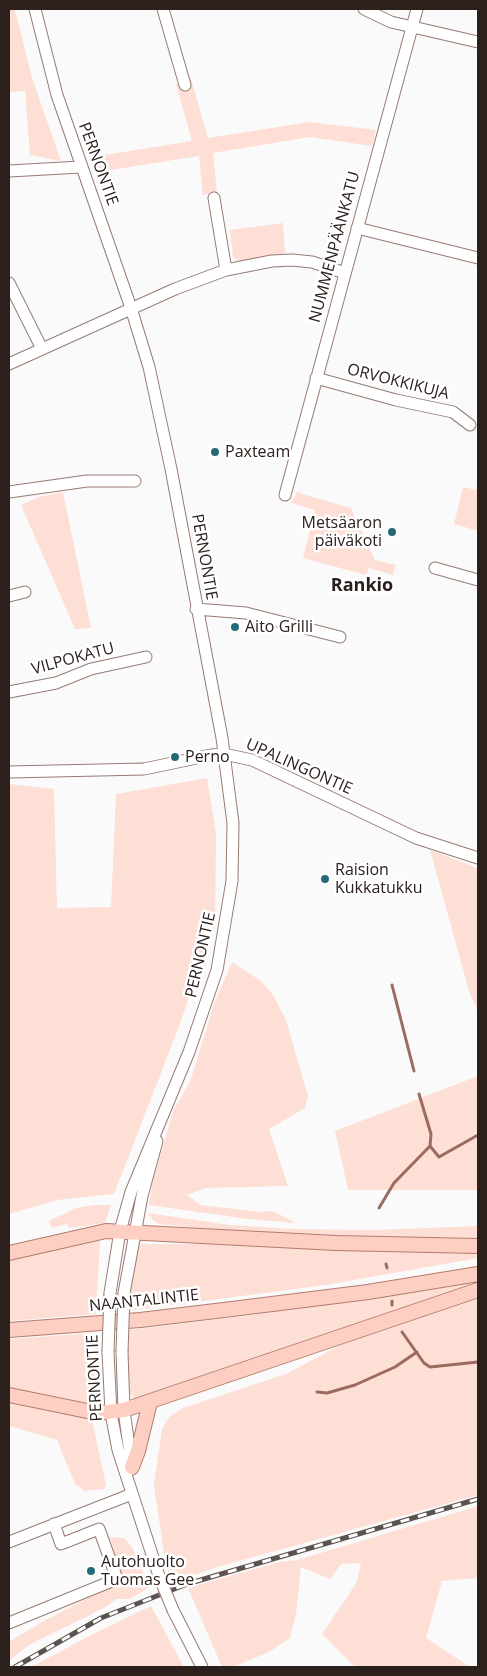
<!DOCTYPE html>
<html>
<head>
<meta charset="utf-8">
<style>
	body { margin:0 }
	#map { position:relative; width:487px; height:1676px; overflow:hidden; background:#fafafa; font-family:"Open Sans",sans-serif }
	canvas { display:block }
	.frame { position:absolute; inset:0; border:10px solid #2c201d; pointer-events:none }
</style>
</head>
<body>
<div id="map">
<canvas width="487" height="1676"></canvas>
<div class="frame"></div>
</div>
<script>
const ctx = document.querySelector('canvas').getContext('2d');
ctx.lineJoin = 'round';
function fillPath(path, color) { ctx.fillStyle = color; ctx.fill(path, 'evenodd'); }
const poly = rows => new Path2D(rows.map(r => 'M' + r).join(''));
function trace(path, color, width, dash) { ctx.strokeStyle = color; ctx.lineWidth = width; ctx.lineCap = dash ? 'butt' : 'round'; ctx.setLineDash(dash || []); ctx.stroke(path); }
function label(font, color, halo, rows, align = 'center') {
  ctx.font = font + ' "Open Sans",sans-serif'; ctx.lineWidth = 5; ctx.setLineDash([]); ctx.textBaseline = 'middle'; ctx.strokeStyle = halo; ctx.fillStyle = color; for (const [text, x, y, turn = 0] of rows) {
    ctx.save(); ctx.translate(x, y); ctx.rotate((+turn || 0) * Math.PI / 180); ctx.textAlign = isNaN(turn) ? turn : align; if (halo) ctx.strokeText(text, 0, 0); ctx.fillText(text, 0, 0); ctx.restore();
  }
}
fillPath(poly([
	[9,9,15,9,32,78,61,161,30,155,25,91,9,92],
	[191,79,208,138,310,122,376,130,372,146,310,137,213,153,217,193,203,195,199,156,98,172,92,157,192,141,176,84],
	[283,223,285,253,240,262,233,257,230,230],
	[478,483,478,531,454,524,463,487,476,490],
	[298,491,302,494,351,508,375,560,396,565,393,575,369,568,366,575,303,558,315,510,291,503],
	[63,492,91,628,75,629,21,505,39,497],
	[207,778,216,833,215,926,203,954,180,1024,114,1194,57,1200,9,1214,9,784,54,789,57,908,111,907,116,794],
	[430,850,478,868,478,1011,469,991],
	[232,962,261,981,273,995,286,1020,308,1096,305,1108,269,1129,288,1186,206,1188,187,1195,201,1205,260,1212,273,1211,296,1223,247,1219,149,1205,152,1185,173,1111,190,1082,214,1004],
	[478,1076,478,1190,348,1190,335,1131],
	[94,1205,111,1205,105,1223,69,1228,67,1224,52,1228,49,1221,76,1208],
	[148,1213,229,1225,292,1229,374,1230,478,1226,478,1240,413,1241,229,1231,159,1224,152,1219],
	[98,1239,100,1240,96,1314,9,1321,9,1257],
	[142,1244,237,1244,442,1253,478,1252,478,1258,326,1285,128,1311,132,1273,137,1246],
	[478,1278,478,1283,139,1398,134,1398,128,1392,128,1330,246,1316],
	[478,1297,478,1495,221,1566,173,1582,166,1567,154,1485,162,1429,170,1416,183,1408,286,1374,340,1345],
	[95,1333,94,1404,9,1388,9,1339],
	[9,1401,92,1420,106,1485,104,1489,85,1491,75,1484,57,1440,9,1426],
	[478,1506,478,1578,442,1581,426,1638,470,1667,355,1667,322,1634,357,1582,361,1563,341,1564,330,1579,301,1567,296,1614,290,1638,269,1652,233,1667,222,1667,188,1588,279,1562,297,1560],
	[110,1537,124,1538,133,1548,149,1588,130,1599,116,1599,106,1607,29,1645,9,1661,9,1642,42,1622,122,1580],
	[151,1606,184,1667,31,1667,93,1634]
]), '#fedfd6');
trace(poly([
	[392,985,414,1071],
	[419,1094,431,1134,430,1146],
	[379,1208,394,1183,430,1146,439,1157,478,1135],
	[386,1264,387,1268],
	[392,1301,392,1305],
	[402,1332,424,1363,430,1367,478,1362],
	[317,1392,327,1393,355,1385,395,1367,417,1352]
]), '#9b6b5f', 3);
const minor = poly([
	[35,9,57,95,131,308,149,367,171,469,222,738,233,823,232,881,217,970,189,1052,131,1192,120,1231,110,1293],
	[163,9,185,85],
	[364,9,391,22,478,42],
	[9,171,81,167],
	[214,198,226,270],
	[357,228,478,258],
	[9,283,42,349],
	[9,364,175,289,226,270,272,261,292,260,312,262,345,273],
	[316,378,396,400,453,412,470,425],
	[9,492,87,481,135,481],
	[285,495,417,9],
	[435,568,478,580],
	[9,596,25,592],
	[196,609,246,613,340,637],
	[9,692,56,683,91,669,146,657],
	[9,772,144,769,211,755,224,754,252,760,416,838,478,858],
	[124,1293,142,1196,157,1141],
	[108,1352,111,1413,118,1450,159,1576],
	[122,1352,124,1410,132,1469],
	[9,1542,132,1494],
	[173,1610,202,1667],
	[9,1623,117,1579,99,1529,61,1544,54,1524]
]);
const major = poly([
	[9,1253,106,1231,336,1243,478,1246],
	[9,1330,140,1320,224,1310,368,1292,478,1274],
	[9,1395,97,1413,124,1410,478,1290],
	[132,1467,138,1451,150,1402]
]);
trace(minor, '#977a72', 13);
trace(major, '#b37c6e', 16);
trace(minor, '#fff', 11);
trace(major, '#fdcec2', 14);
const rail = poly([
	[15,1667,101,1618,187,1584,478,1499]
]);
trace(rail, '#5c5351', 5);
trace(rail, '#fff', 3, [9]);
const minorBridge = poly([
	[108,1352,110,1293],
	[122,1352,124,1293],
	[159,1576,173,1610]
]);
trace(minorBridge, '#977a72', 13, []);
trace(minorBridge, '#fff', 11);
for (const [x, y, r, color] of [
	[215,452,5,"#236978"],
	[392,532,5,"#236978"],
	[235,627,5,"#236978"],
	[175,757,5,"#236978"],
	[325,879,5,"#236978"],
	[91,1571,5,"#236978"]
]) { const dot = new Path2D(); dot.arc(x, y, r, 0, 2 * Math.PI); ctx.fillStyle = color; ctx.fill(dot); trace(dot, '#fff', 2); }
label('16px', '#2c201d', '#fff', [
	["PERNONTIE",98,164,70],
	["NUMMENPÄÄNKATU",335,247,-75],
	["ORVOKKIKUJA",398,382,14],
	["PERNONTIE",204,557,80],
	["VILPOKATU",73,659,-15],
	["UPALINGONTIE",299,767,24],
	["PERNONTIE",201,955,-77],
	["NAANTALINTIE",144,1301,-6],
	["PERNONTIE",95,1378,-93]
]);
label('16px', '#2c201d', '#fff', [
	["Paxteam",225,452],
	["Metsäaron",382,523,"right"],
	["päiväkoti",382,541,"right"],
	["Aito Grilli",245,627],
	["Perno",185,757],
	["Raision",335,870],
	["Kukkatukku",335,888],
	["Autohuolto",101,1562],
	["Tuomas Gee",101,1580]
], 'left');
label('bold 18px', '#2c201d', '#fff', [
	["Rankio",362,586]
]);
</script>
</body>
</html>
